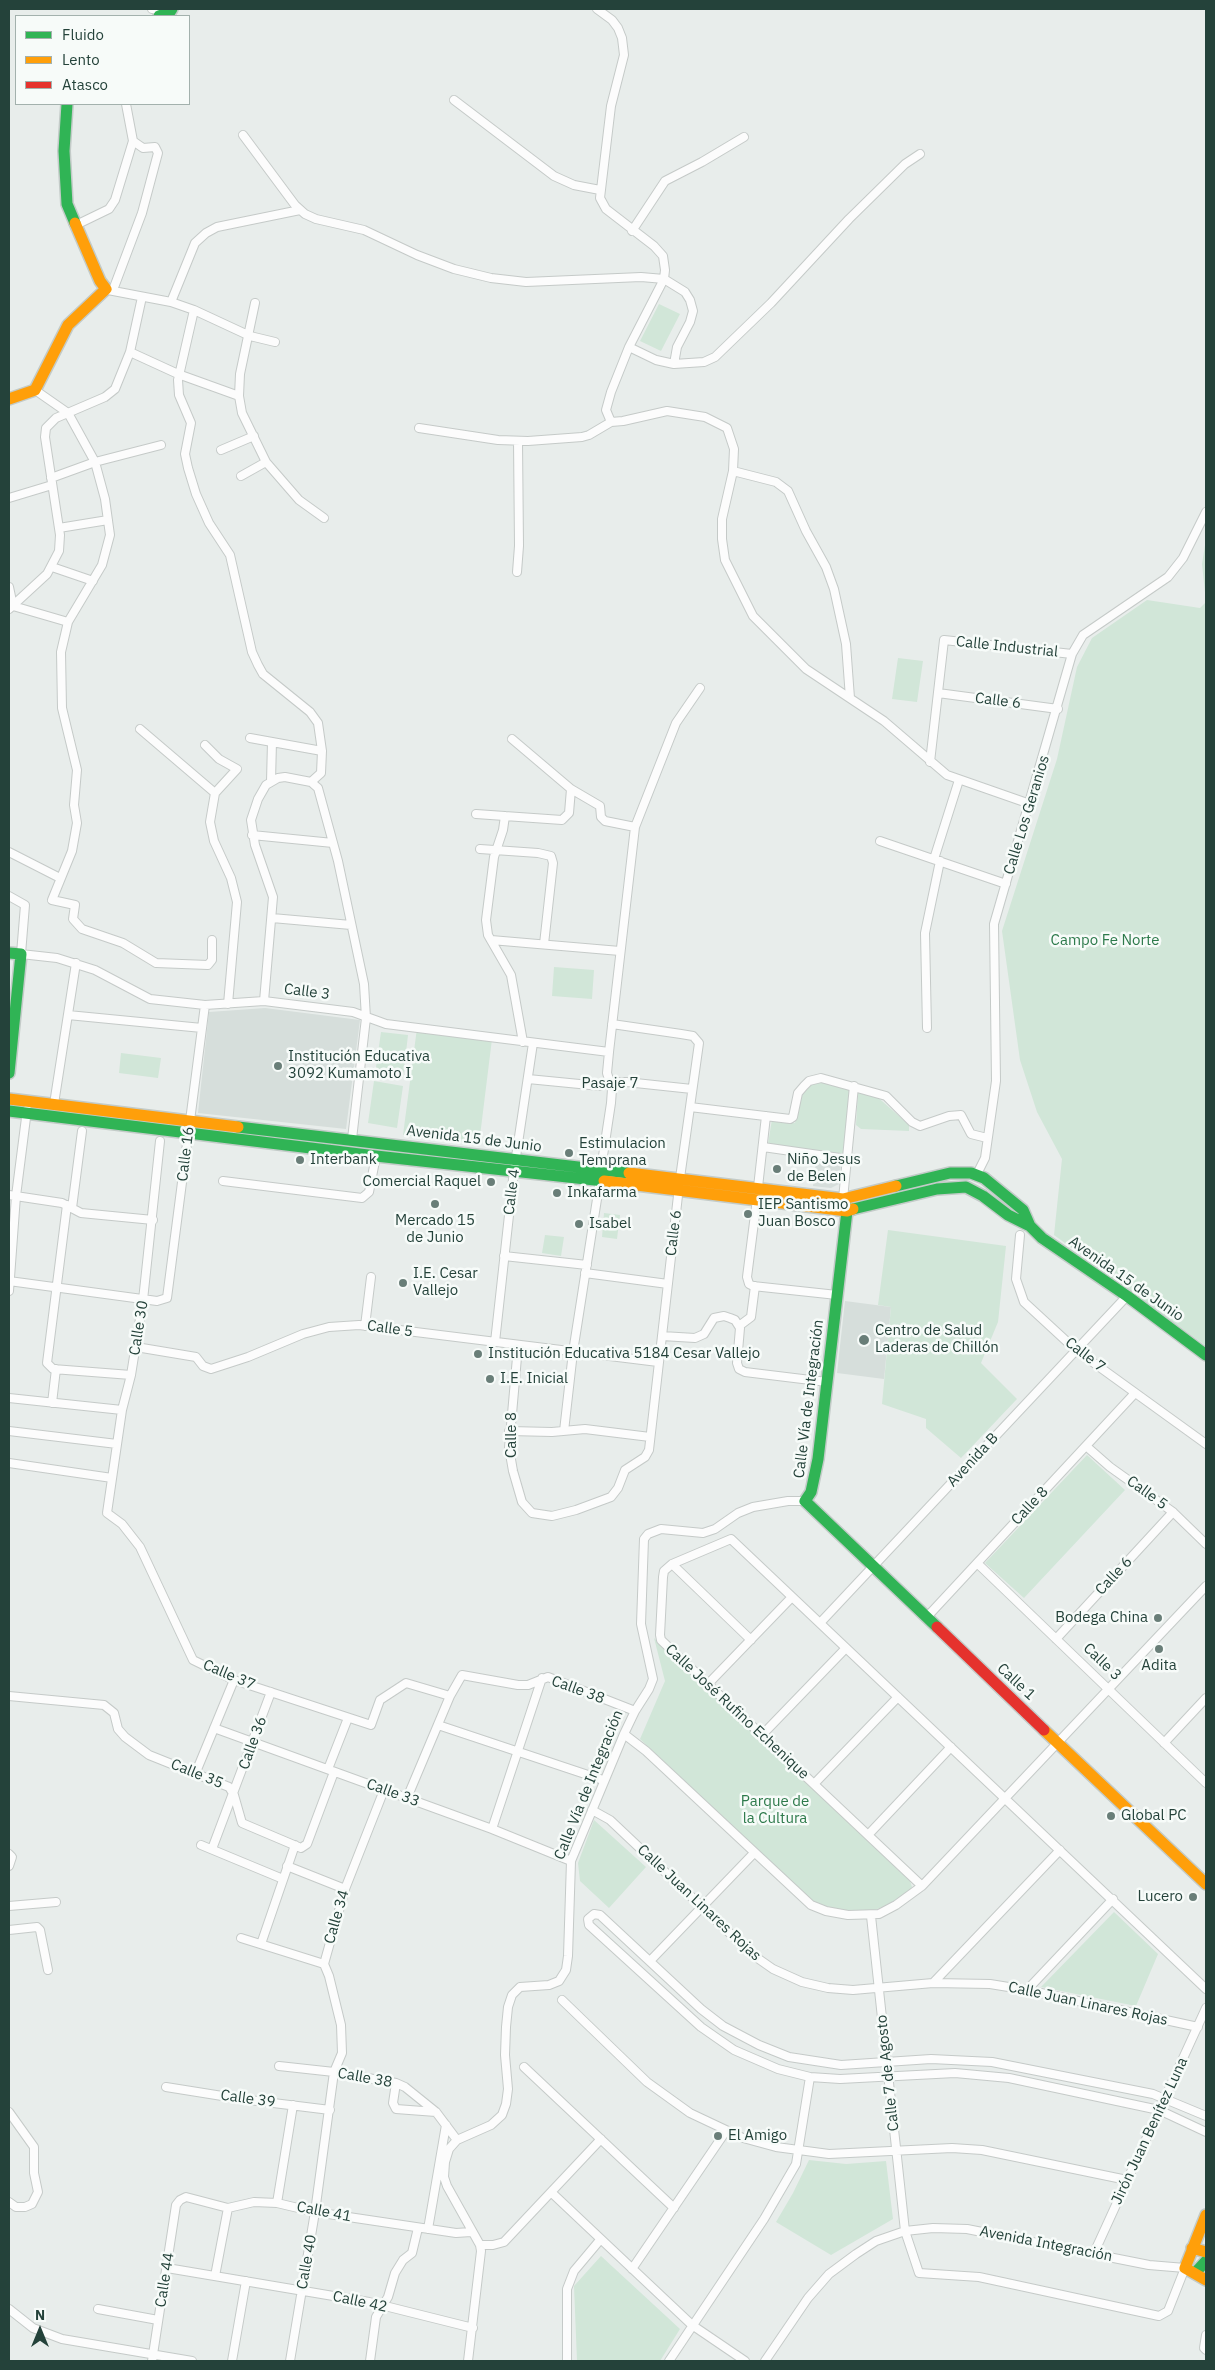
<!DOCTYPE html>
<html>
<head>
<meta charset="utf-8">
<style>
	body { margin:0 }
	#map { position:relative; width:1215px; height:2370px; overflow:hidden; background:#e8edeb; font-family:"IBM Plex Sans",sans-serif }
	canvas { display:block }
	.frame { position:absolute; inset:0; border:10px solid #24423a; pointer-events:none }
	.legend { position:absolute; left:15px; top:15px; width:175px; height:90px; box-sizing:border-box; background:#f7fbf9; border:1px solid #a3b1ad; margin:0; padding:6px 9px; list-style:none; font-size:15px; color:#24423a }
	.legend li { display:flex; align-items:center; gap:10px; height:25px }
	.legend b { width:25px; border:1px solid #a3b1ad }
	.north { position:absolute; left:15px; top:2305px; width:50px; height:50px; -webkit-text-stroke:4px #f7fbf9; paint-order:stroke; rotate:0deg; font-size:14px; font-weight:700; line-height:20px; text-align:center; color:#24423a }
	.north::after { content:''; display:block; margin:auto; width:18px; height:22px; background:#24423a; clip-path:polygon(50% 0,100% 100%,50% 72%,0 100%) }
</style>
</head>
<body>
<div id="map">
<canvas width="1215" height="2370"></canvas>
<div class="frame"></div>
<ul class="legend">
<li><b style="height:6px;background:#30b455"></b>Fluido</li>
<li><b style="height:6px;background:#ff9f0a"></b>Lento</li>
<li><b style="height:6px;background:#e5322d"></b>Atasco</li>
</ul>
<div class="north">N</div>
</div>
<script>
const ctx = document.querySelector('canvas').getContext('2d');
ctx.lineJoin = 'round';
function fillPath(path, color) { ctx.fillStyle = color; ctx.fill(path, 'evenodd'); }
const poly = rows => new Path2D(rows.map(r => 'M' + r).join(''));
function trace(path, color, width, dash) { ctx.strokeStyle = color; ctx.lineWidth = width; ctx.lineCap = dash ? 'butt' : 'round'; ctx.setLineDash(dash || []); ctx.stroke(path); }
function label(font, color, halo, rows, align = 'center') {
  ctx.font = font + ' "IBM Plex Sans",sans-serif'; ctx.lineWidth = 5; ctx.setLineDash([]); ctx.textBaseline = 'middle'; ctx.strokeStyle = halo; ctx.fillStyle = color; for (const [text, x, y, turn = 0] of rows) {
    ctx.save(); ctx.translate(x, y); ctx.rotate((+turn || 0) * Math.PI / 180); ctx.textAlign = isNaN(turn) ? turn : align; if (halo) ctx.strokeText(text, 0, 0); ctx.fillText(text, 0, 0); ctx.restore();
  }
}
fillPath(poly([
	[265,1008,360,1020,346,1129,198,1113,209,1012],
	[816,1161,841,1164,839,1184,831,1188,813,1186],
	[845,1301,891,1307,884,1379,837,1373]
]), '#d6dedb');
fillPath(poly([
	[659,304,680,314,661,351,640,341],
	[1206,539,1206,1346,1054,1235,1062,1159,1037,1112,1020,1060,1002,931,1057,759,1077,667,1092,638,1147,600,1200,608,1206,602,1202,564],
	[898,658,923,661,917,702,892,699],
	[554,967,594,970,592,999,552,996],
	[417,1028,492,1039,479,1144,403,1135],
	[381,1032,408,1035,403,1078,375,1074],
	[121,1053,161,1058,158,1078,119,1073],
	[821,1080,850,1089,852,1095,844,1153,838,1156,768,1144,772,1119,795,1123,800,1094,805,1087],
	[374,1081,403,1086,397,1128,368,1123],
	[858,1092,873,1093,909,1125,909,1131,861,1129,856,1125],
	[604,1213,620,1215,617,1239,602,1237],
	[888,1230,1006,1246,998,1322,981,1363,1017,1399,961,1458,926,1428,926,1419,882,1404,891,1307,878,1305],
	[545,1235,564,1237,561,1256,542,1253],
	[1087,1455,1125,1490,1024,1598,985,1563],
	[654,1638,910,1881,912,1887,910,1890,886,1906,868,1912,844,1911,814,1903,640,1739,665,1681],
	[594,1820,646,1867,609,1908,580,1881,578,1863],
	[1114,1912,1158,1954,1136,2006,1041,1987],
	[809,2160,846,2164,886,2161,893,2219,831,2255,776,2222,793,2193],
	[601,2256,680,2329,660,2361,577,2361,574,2286]
]), '#d1e6d8');
const street = poly([
	[152,9,168,11],
	[597,9,612,20,618,28,622,38,624,55,611,106,600,198,606,209,654,246,663,256,665,270,664,279,629,347,611,392,606,410,611,422,623,421,667,411,705,417,727,428,734,449,733,471,722,519,722,539,725,560,753,616,806,669,884,721,947,775,1030,804],
	[454,100,554,176,574,185,600,190],
	[243,135,295,205,305,214,316,219,364,230,417,255,454,269,491,278,526,282,641,277,664,279,685,292,690,300,693,311,690,322,677,347,674,364],
	[76,225,109,209,115,200,133,141],
	[632,231,665,181,702,162,744,137],
	[108,290,171,302,194,310,250,336,275,342],
	[113,290,142,213,158,153,155,147,143,148,133,141,126,104],
	[171,302,195,243,206,233,217,227,300,210],
	[255,303,240,374,239,396,242,413,266,462,299,500,324,518],
	[194,310,178,380,179,395,191,423,185,454,188,468,196,494,209,523,230,555,252,652,258,665,263,674,310,712,318,723,322,751,321,773,311,782],
	[629,347,656,360,674,364,704,362,715,357,771,303,849,219,905,164,920,154],
	[130,352,178,374,239,396],
	[35,390,68,413,95,462,105,499,110,535,102,565,68,622,61,652,62,708,77,770,74,805,77,823,72,851,52,900,75,905,73,919,82,929,123,943,156,963,208,965,212,960,212,940],
	[419,428,498,440,528,441,582,437,589,435,611,422],
	[221,450,254,436],
	[733,471,776,482,788,491,806,531,826,567,834,589,846,644,850,698],
	[241,476,266,462],
	[51,478,95,462,161,445],
	[9,498,52,485],
	[59,528,108,520],
	[52,567,93,581],
	[517,572,519,546,518,441],
	[9,587,13,606],
	[13,606,68,622],
	[9,609,47,574,59,551,60,535,45,437,46,428,56,418,105,397,115,389,130,352,142,297],
	[938,693,1058,709],
	[140,729,215,793],
	[250,738,322,751],
	[512,739,571,789,600,806,601,817,605,821,635,827],
	[205,745,219,759,237,769,215,793,210,822,214,841,231,878,237,902,228,1004],
	[930,762,944,640,1072,654],
	[271,781,272,742],
	[476,814,562,820,569,813,571,789],
	[505,816,503,830,494,857,486,920,488,935,511,975,523,1042],
	[252,835,333,843],
	[880,841,1006,884],
	[480,849,538,853,551,856,553,863,544,944],
	[9,852,60,878],
	[934,859,959,780],
	[9,896,25,905,21,954,57,958,95,970,150,999,205,1005,264,1001,353,1012,386,1024,609,1052],
	[272,918,351,925],
	[491,940,620,951],
	[264,1001,273,897,255,845,251,820,258,799,266,785,278,778,285,777,311,782,318,788,338,861,364,984,366,1018,352,1139],
	[68,1015,202,1028],
	[927,1028,925,933,940,861],
	[528,1079,600,1086,614,1082,626,1082,692,1089],
	[54,1104,76,963],
	[690,1107,790,1119,793,1117,798,1093,804,1086,809,1081,821,1078,886,1096,912,1122,920,1126,949,1116,961,1115,971,1134,987,1138],
	[160,1141,143,1300,131,1375,122,1410,107,1513,122,1524,140,1547,193,1660,234,1680,371,1725,380,1700,406,1683,450,1696],
	[763,1147,847,1159],
	[601,1169,611,1103,612,1089,607,1073,609,1052,635,827,676,723,700,688],
	[977,1174,985,1158,996,1081,994,924,1072,654,1083,635,1168,577,1183,558,1206,512],
	[223,1181,362,1198,369,1192,376,1156],
	[758,1187,766,1116],
	[9,1195,62,1203,81,1213,153,1220],
	[757,1199,747,1277,749,1284,753,1286,837,1295],
	[843,1199,854,1086],
	[67,1205,47,1363,53,1369,131,1375],
	[72,1208,82,1131],
	[1020,1235,1016,1279,1024,1302,1076,1350,1206,1444],
	[504,1256,587,1265],
	[585,1273,668,1284],
	[9,1281,157,1301,167,1298,205,1005],
	[9,1291,16,1196,27,1110],
	[365,1326,371,1277],
	[739,1326,751,1317,755,1286],
	[662,1336,695,1338,704,1334,714,1318,724,1316,730,1318,735,1320,740,1328,737,1363,739,1369,745,1372,827,1382],
	[495,1342,514,1170,533,1043],
	[518,1346,509,1448,513,1471,522,1502,532,1513,552,1516,576,1510,611,1497,618,1488,625,1470,645,1457,649,1450,680,1178,699,1043,693,1036,681,1034,612,1024],
	[136,1347,196,1357,203,1366,211,1369,248,1357,303,1334,329,1327,359,1325,658,1362],
	[9,1398,122,1410],
	[52,1403,56,1369],
	[9,1431,117,1444],
	[509,1431,552,1432,585,1429,650,1437],
	[564,1431,573,1352,600,1180],
	[1086,1446,1110,1467,1173,1512,1206,1544],
	[9,1463,112,1478],
	[977,1563,1206,1783],
	[672,1564,751,1640],
	[926,1618,1135,1393],
	[820,1623,1127,1296],
	[1056,1639,1173,1512],
	[708,1684,792,1597],
	[9,1696,104,1705,114,1713,118,1729,125,1737,149,1755,229,1787,234,1795,242,1823,301,1848,307,1844,334,1772],
	[438,1725,603,1780],
	[214,1728,492,1829,571,1861],
	[624,1734,646,1751,811,1905,826,1911,848,1915,879,1914,896,1905,922,1886,1206,1586],
	[762,1735,846,1648],
	[1164,1743,1206,1698],
	[328,1769,348,1718],
	[196,1772,234,1680],
	[814,1784,898,1697],
	[407,1798,450,1696,462,1675,518,1685,528,1685,548,1677,635,1711],
	[592,1810,610,1820,753,1955,773,1969,802,1982,828,1988,853,1990,933,1983,990,1984,1027,1990,1198,2027],
	[492,1829,542,1678],
	[868,1835,951,1747],
	[201,1845,283,1879],
	[212,1849,271,1692],
	[9,1854,12,1857,9,1866],
	[287,1866,345,1889],
	[922,1886,661,1640,660,1635,663,1577,664,1571,672,1564,731,1539,1206,1989],
	[9,1906,56,1902],
	[9,1930,37,1927,40,1930,48,1970],
	[241,1938,324,1964],
	[261,1944,295,1845],
	[650,1961,754,1853],
	[324,1964,345,1889,384,1790],
	[933,1983,1060,1850],
	[1027,1990,1113,1899],
	[562,2000,647,2082,690,2113,743,2138,776,2147,829,2154,952,2148,982,2150,1127,2180],
	[279,2066,334,2072,396,2083,405,2087,436,2112,457,2140],
	[524,2067,674,2208],
	[396,2083,393,2103,396,2109,436,2112],
	[166,2087,241,2099,330,2110],
	[9,2112,34,2147,34,2173,38,2192,32,2204,25,2207,16,2207,9,2202],
	[1206,2116,1153,2094,992,2062,931,2059,841,2065,789,2057,759,2045,723,2026,701,2009,600,1915,594,1914,588,1919,589,1925,701,2027,734,2050,778,2069,810,2077,840,2079,955,2073,1009,2078,1159,2110,1206,2132],
	[552,2193,692,2325,745,2361],
	[277,2203,293,2105],
	[428,2229,446,2125],
	[480,2245,493,2245,504,2242,601,2139],
	[1094,2253,1206,2008],
	[167,2268,369,2302,473,2328],
	[632,2269,726,2131],
	[215,2276,228,2208],
	[9,2309,33,2328,62,2339,192,2361],
	[98,2309,158,2320],
	[1206,2335,1204,2348,1206,2350],
	[152,2361,176,2205,180,2200,186,2197,228,2208,254,2202,277,2203,315,2212,456,2233,471,2232],
	[232,2361,246,2281],
	[290,2361,315,2212,334,2072,342,2053,341,2025,329,1976,324,1964],
	[370,2361,376,2317,388,2297,395,2273,403,2260,412,2253,418,2228],
	[468,2361,481,2251,480,2245,447,2186,444,2177,445,2162,449,2149,457,2140,491,2125,502,2115,506,2104,508,2089,505,2055,506,2027,508,2007,512,1995,520,1987,549,1985,559,1981,566,1970,568,1956,571,1861,624,1734,635,1711,649,1689,653,1679,641,1624,644,1539,648,1534,661,1529,703,1533,715,1529,738,1513,753,1507,788,1501,805,1501],
	[567,2361,567,2289,574,2271,600,2240],
	[669,2361,764,2219,796,2164,810,2077],
	[765,2361,808,2298,829,2274,856,2254,876,2241,905,2231,933,2228,967,2229,1149,2265,1185,2268,1168,2311,1159,2316,979,2277,919,2273,905,2231,871,1916]
]);
const fast = poly([
	[159,16,170,12,172,9],
	[67,104,64,151,67,204,75,223],
	[9,953,21,954,9,1073],
	[9,1111,376,1156,604,1181],
	[238,1127,629,1173],
	[896,1186,950,1173,971,1173,984,1178,1023,1210,1030,1226,1042,1238,1127,1296,1206,1355],
	[845,1205,847,1211,818,1459,811,1492,805,1501,937,1627],
	[853,1209,937,1189,966,1187,983,1196,1008,1215,1030,1226],
	[1195,2273,1206,2261]
]);
const slow = poly([
	[9,399,35,390,68,325,106,289,100,281,75,223],
	[9,1099,238,1127],
	[629,1173,843,1199,896,1186],
	[604,1181,847,1211,853,1209],
	[1044,1730,1206,1884],
	[1206,2215,1185,2268,1206,2280],
	[1192,2248,1206,2252]
]);
const jam = poly([
	[937,1627,1044,1730]
]);
trace(street, '#c5cac8', 10);
trace(fast, '#c3cbc8', 14);
trace(slow, '#c3cbc8', 14);
trace(jam, '#c3cbc8', 14);
trace(street, '#fcfcfc', 8);
trace(fast, '#30b455', 11);
trace(slow, '#ff9f0a', 11);
trace(jam, '#e5322d', 11);
for (const [x, y, r, color] of [
	[278,1066,5,"#697e78"],
	[569,1153,5,"#697e78"],
	[300,1160,5,"#697e78"],
	[777,1169,5,"#697e78"],
	[491,1182,5,"#697e78"],
	[557,1193,5,"#697e78"],
	[435,1204,5,"#697e78"],
	[748,1214,5,"#697e78"],
	[579,1224,5,"#697e78"],
	[403,1283,5,"#697e78"],
	[864,1340,6,"#697e78"],
	[478,1354,5,"#697e78"],
	[490,1379,5,"#697e78"],
	[1158,1618,5,"#697e78"],
	[1159,1649,5,"#697e78"],
	[1111,1816,5,"#697e78"],
	[1193,1897,5,"#697e78"],
	[718,2136,5,"#697e78"]
]) { const dot = new Path2D(); dot.arc(x, y, r, 0, 2 * Math.PI); ctx.fillStyle = color; ctx.fill(dot); trace(dot, '#f7fbf9', 2); }
label('15px', '#24423a', '#f7fbf9', [
	["Calle Industrial",1007,647,6],
	["Calle 6",998,701,7],
	["Calle Los Geranios",1027,815,-73],
	["Calle 3",307,992,7],
	["Pasaje 7",610,1084],
	["Avenida 15 de Junio",474,1139,7],
	["Calle 16",186,1154,-83],
	["Calle 4",512,1192,-83],
	["Calle 6",674,1233,-83],
	["Avenida 15 de Junio",1126,1279,35],
	["Calle 30",139,1328,-81],
	["Calle 5",390,1329,8],
	["Calle 7",1085,1355,38],
	["Calle Vía de Integración",809,1399,-83],
	["Calle 8",512,1435,-90],
	["Avenida B",973,1460,-47],
	["Calle 5",1147,1493,36],
	["Calle 8",1030,1506,-47],
	["Calle 6",1114,1576,-47],
	["Calle 3",1102,1662,44],
	["Calle 37",229,1675,23],
	["Calle 1",1016,1682,43],
	["Calle 38",578,1690,20],
	["Calle José Rufino Echenique",737,1712,43],
	["Calle 36",253,1743,-70],
	["Calle 35",197,1774,22],
	["Calle Vía de Integración",589,1785,-68],
	["Calle 33",393,1793,20],
	["Calle Juan Linares Rojas",699,1903,43],
	["Calle 34",337,1917,-74],
	["Calle Juan Linares Rojas",1088,2004,12],
	["Calle 7 de Agosto",888,2073,-96],
	["Calle 38",365,2078,10],
	["Calle 39",248,2099,8],
	["Jirón Juan Benítez Luna",1150,2131,-65],
	["Calle 41",324,2212,11],
	["Avenida Integración",1046,2244,11],
	["Calle 40",307,2262,-80],
	["Calle 44",165,2280,-81],
	["Calle 42",360,2302,12]
]);
label('15px', '#2d7a4b', '#f7fbf9', [
	["Campo Fe Norte",1105,941],
	["Parque de",775,1802],
	["la Cultura",775,1819]
]);
label('15px', '#24423a', '#f7fbf9', [
	["Institución Educativa",288,1057],
	["3092 Kumamoto I",288,1074],
	["Estimulacion",579,1144],
	["Temprana",579,1161],
	["Interbank",310,1160],
	["Niño Jesus",787,1160],
	["de Belen",787,1177],
	["Comercial Raquel",481,1182,"right"],
	["Inkafarma",567,1193],
	["IEP Santismo",758,1205],
	["Juan Bosco",758,1222],
	["Mercado 15",435,1221,"center"],
	["de Junio",435,1238,"center"],
	["Isabel",589,1224],
	["I.E. Cesar",413,1274],
	["Vallejo",413,1291],
	["Centro de Salud",875,1331],
	["Laderas de Chillón",875,1348],
	["Institución Educativa 5184 Cesar Vallejo",488,1354],
	["I.E. Inicial",500,1379],
	["Bodega China",1148,1618,"right"],
	["Adita",1159,1666,"center"],
	["Global PC",1121,1816],
	["Lucero",1183,1897,"right"],
	["El Amigo",728,2136]
], 'left');
</script>
</body>
</html>
